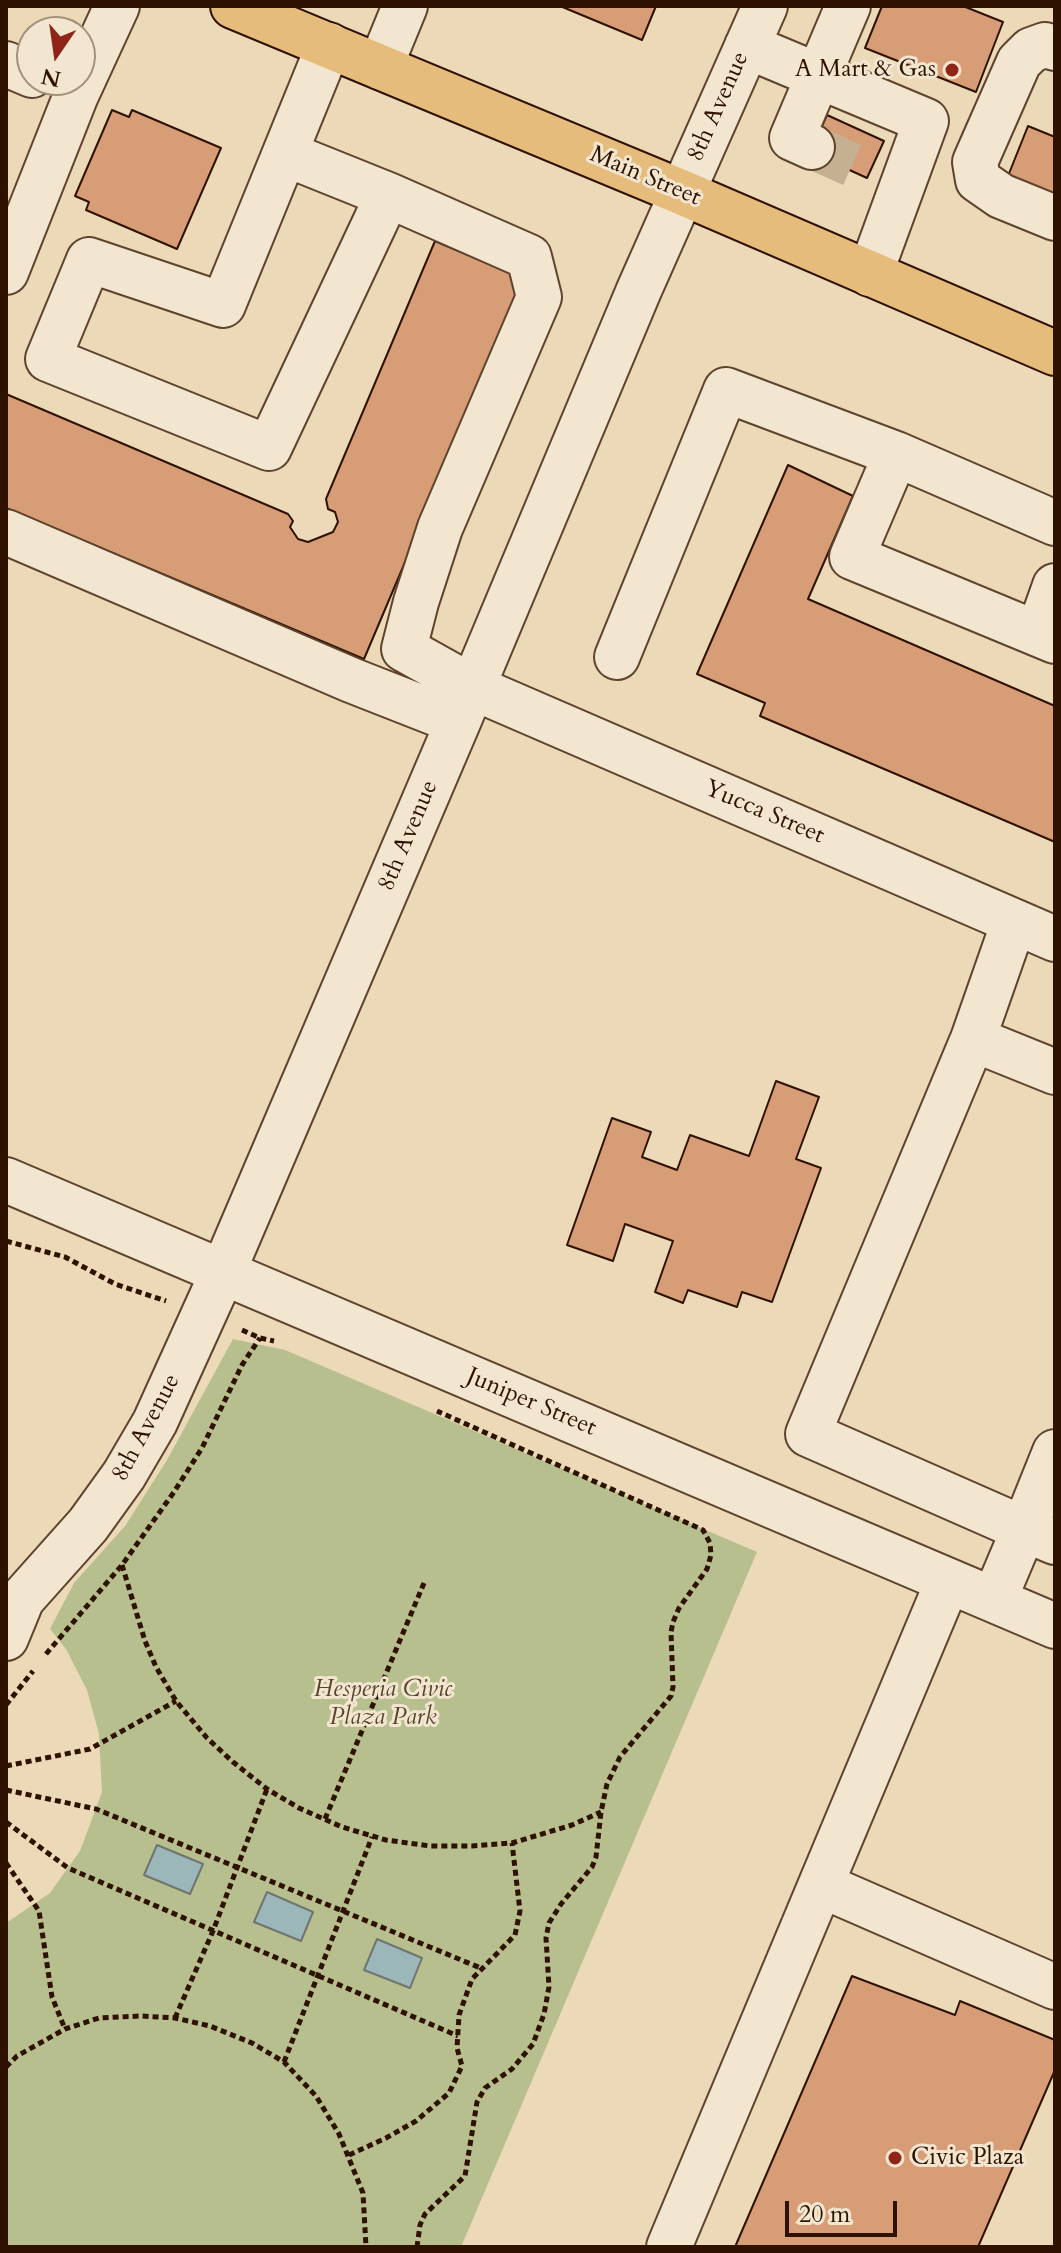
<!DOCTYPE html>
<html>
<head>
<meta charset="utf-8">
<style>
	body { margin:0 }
	#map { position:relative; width:1061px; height:2253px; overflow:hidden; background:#ebd9b7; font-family:Cardo,serif }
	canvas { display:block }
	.frame { position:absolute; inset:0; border:8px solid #2f1100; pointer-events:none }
	.north { position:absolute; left:16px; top:16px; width:80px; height:80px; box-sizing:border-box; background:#f2e6d0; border:2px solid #a4917d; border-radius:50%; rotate:193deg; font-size:22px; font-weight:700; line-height:32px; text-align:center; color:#2f1100 }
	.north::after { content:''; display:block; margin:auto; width:28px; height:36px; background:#8f2418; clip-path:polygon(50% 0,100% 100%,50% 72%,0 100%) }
	.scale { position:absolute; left:785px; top:2201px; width:112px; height:36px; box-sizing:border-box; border:4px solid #2f1100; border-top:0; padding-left:10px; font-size:24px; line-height:28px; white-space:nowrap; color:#2f1100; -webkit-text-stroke:6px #f2e6d0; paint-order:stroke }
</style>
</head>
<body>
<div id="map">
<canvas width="1061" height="2253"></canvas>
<div class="frame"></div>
<div class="north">N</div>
<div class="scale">20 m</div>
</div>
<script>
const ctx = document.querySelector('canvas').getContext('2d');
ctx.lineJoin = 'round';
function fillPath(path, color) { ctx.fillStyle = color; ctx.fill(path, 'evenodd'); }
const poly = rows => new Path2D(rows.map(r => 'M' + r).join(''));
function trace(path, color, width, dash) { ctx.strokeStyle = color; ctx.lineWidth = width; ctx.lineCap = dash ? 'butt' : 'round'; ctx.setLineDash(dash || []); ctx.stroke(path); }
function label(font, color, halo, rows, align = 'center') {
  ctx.font = font + ' Cardo,serif'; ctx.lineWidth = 6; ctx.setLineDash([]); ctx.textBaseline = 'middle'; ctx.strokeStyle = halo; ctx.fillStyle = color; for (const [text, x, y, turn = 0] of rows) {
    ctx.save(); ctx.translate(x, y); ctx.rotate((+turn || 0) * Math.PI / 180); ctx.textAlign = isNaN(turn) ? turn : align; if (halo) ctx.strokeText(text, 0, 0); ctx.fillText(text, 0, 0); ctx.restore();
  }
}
fillPath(poly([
	[233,1339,285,1350,757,1552,461,2247,6,2247,6,1923,50,1893,80,1851,102,1792,99,1734,87,1690,66,1649,50,1629,74,1583,125,1526,167,1460]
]), '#b7bf8e');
const water = poly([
	[157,1845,203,1864,190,1894,144,1875,157,1845],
	[267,1892,313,1912,301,1941,254,1922,267,1892],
	[377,1939,422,1958,410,1988,364,1970,377,1939]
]);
fillPath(water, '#9cb7b9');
trace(water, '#70756f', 2);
const building = poly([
	[560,6,656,6,642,40,560,6],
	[882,6,963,6,1003,22,976,92,865,48,882,6],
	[112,110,129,117,132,110,221,148,177,249,86,210,89,202,75,196,112,110],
	[827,115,884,141,867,178,810,152,827,115],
	[1028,126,1055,137,1055,196,1008,176,1028,126],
	[435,241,525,279,364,659,6,508,6,394,288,514,293,521,290,527,298,539,308,542,333,532,338,522,335,512,328,509,326,499,435,241],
	[788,465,853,496,808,599,1055,706,1055,842,760,716,765,703,697,674,788,465],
	[776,1081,819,1097,796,1159,821,1168,772,1302,742,1292,737,1307,688,1290,683,1303,655,1292,673,1241,625,1224,613,1261,567,1245,612,1118,651,1132,642,1157,677,1170,690,1135,749,1156,776,1081],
	[852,1976,955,2015,960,2001,1055,2040,1055,2070,978,2247,735,2247,852,1976]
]);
fillPath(building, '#d69d76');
trace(building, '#2f1100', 2);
trace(poly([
	[812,147,870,173]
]), '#c5b192', 44, [44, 22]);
const minor = poly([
	[747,46,926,121,870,274],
	[1055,48,1045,45,1031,50,1019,62,975,162,978,180,1001,196,1055,218],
	[6,64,32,75],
	[380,67,405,6],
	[812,147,792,138,848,6],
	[286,154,388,195,269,448,48,359,89,260,223,305,329,45],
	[388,195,529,257,539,297,440,528,416,602,404,649,472,687,1055,939],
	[6,272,76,95,117,6],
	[896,454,1055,523],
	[6,532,351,680,458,722],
	[1038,634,1055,586],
	[617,657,726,390,896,454,852,557,1055,641],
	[1014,922,973,1039,1055,1072],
	[973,1039,808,1434,1024,1529,1055,1452],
	[6,1180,1055,1626],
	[994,1600,1024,1529,1055,1542],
	[6,1638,22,1599,88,1525,124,1475,155,1422,223,1272,458,722,639,290,765,6],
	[821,1885,1055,1987],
	[669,2247,948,1581]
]);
const major = poly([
	[233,6,681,192,1055,353]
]);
trace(minor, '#5e432e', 48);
trace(major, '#2f1100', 48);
trace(poly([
	[6,1241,65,1257,115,1284,166,1301],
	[242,1330,260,1338,274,1341],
	[122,1565,145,1641,156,1667,176,1701,207,1738,233,1762,267,1789,299,1808,342,1827,386,1840,430,1846,472,1846,512,1843,572,1825,601,1812],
	[46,1654,122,1565,174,1492,202,1448,242,1365,260,1338],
	[6,1705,33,1671],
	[6,1766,90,1749,176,1701],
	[6,1790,96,1809,483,1969],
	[325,1819,424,1583],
	[6,1822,68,1868,458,2036],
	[6,1863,39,1911,52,1997,65,2029],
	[175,2018,213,1931,267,1789],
	[284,2062,372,1837],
	[6,2067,17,2056,65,2029,99,2018,141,2016,175,2018,210,2026,252,2043,284,2062,316,2096,339,2134,363,2193,366,2247],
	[349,2155,386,2138,416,2121,449,2093,462,2066,457,2048,459,2015,472,1979,515,1935,520,1911,512,1843],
	[417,2247,420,2225,425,2214,465,2176,477,2102,485,2088,512,2069,533,2044,544,2014,549,1987,546,1938,549,1923,561,1904,592,1867,596,1857,601,1812,607,1784,620,1757,671,1696,673,1687,671,1632,673,1622,679,1608,707,1569,711,1555,710,1543,703,1530,437,1411]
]), '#2f1100', 5, [6, 4]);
trace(minor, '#f2e6d0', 44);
trace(major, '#e6bc7c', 44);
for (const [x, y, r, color] of [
	[952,70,8,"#8f2418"],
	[895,2158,8,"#8f2418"]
]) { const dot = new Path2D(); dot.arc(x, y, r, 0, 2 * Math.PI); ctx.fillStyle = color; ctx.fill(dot); trace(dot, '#f2e6d0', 3); }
label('24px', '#2f1100', '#f2e6d0', [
	["A Mart & Gas",936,70],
	["Civic Plaza",911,2158,"left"]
], 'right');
label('24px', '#2f1100', '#f2e6d0', [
	["8th Avenue",719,107,-66],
	["Main Street",645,177,23],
	["Yucca Street",764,813,23],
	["8th Avenue",409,836,-67],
	["Juniper Street",531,1403,23],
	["8th Avenue",147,1428,-62]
]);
label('italic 24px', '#58452b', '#f2e6d0', [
	["Hesperia Civic",383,1690],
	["Plaza Park",383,1718]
]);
</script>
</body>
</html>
